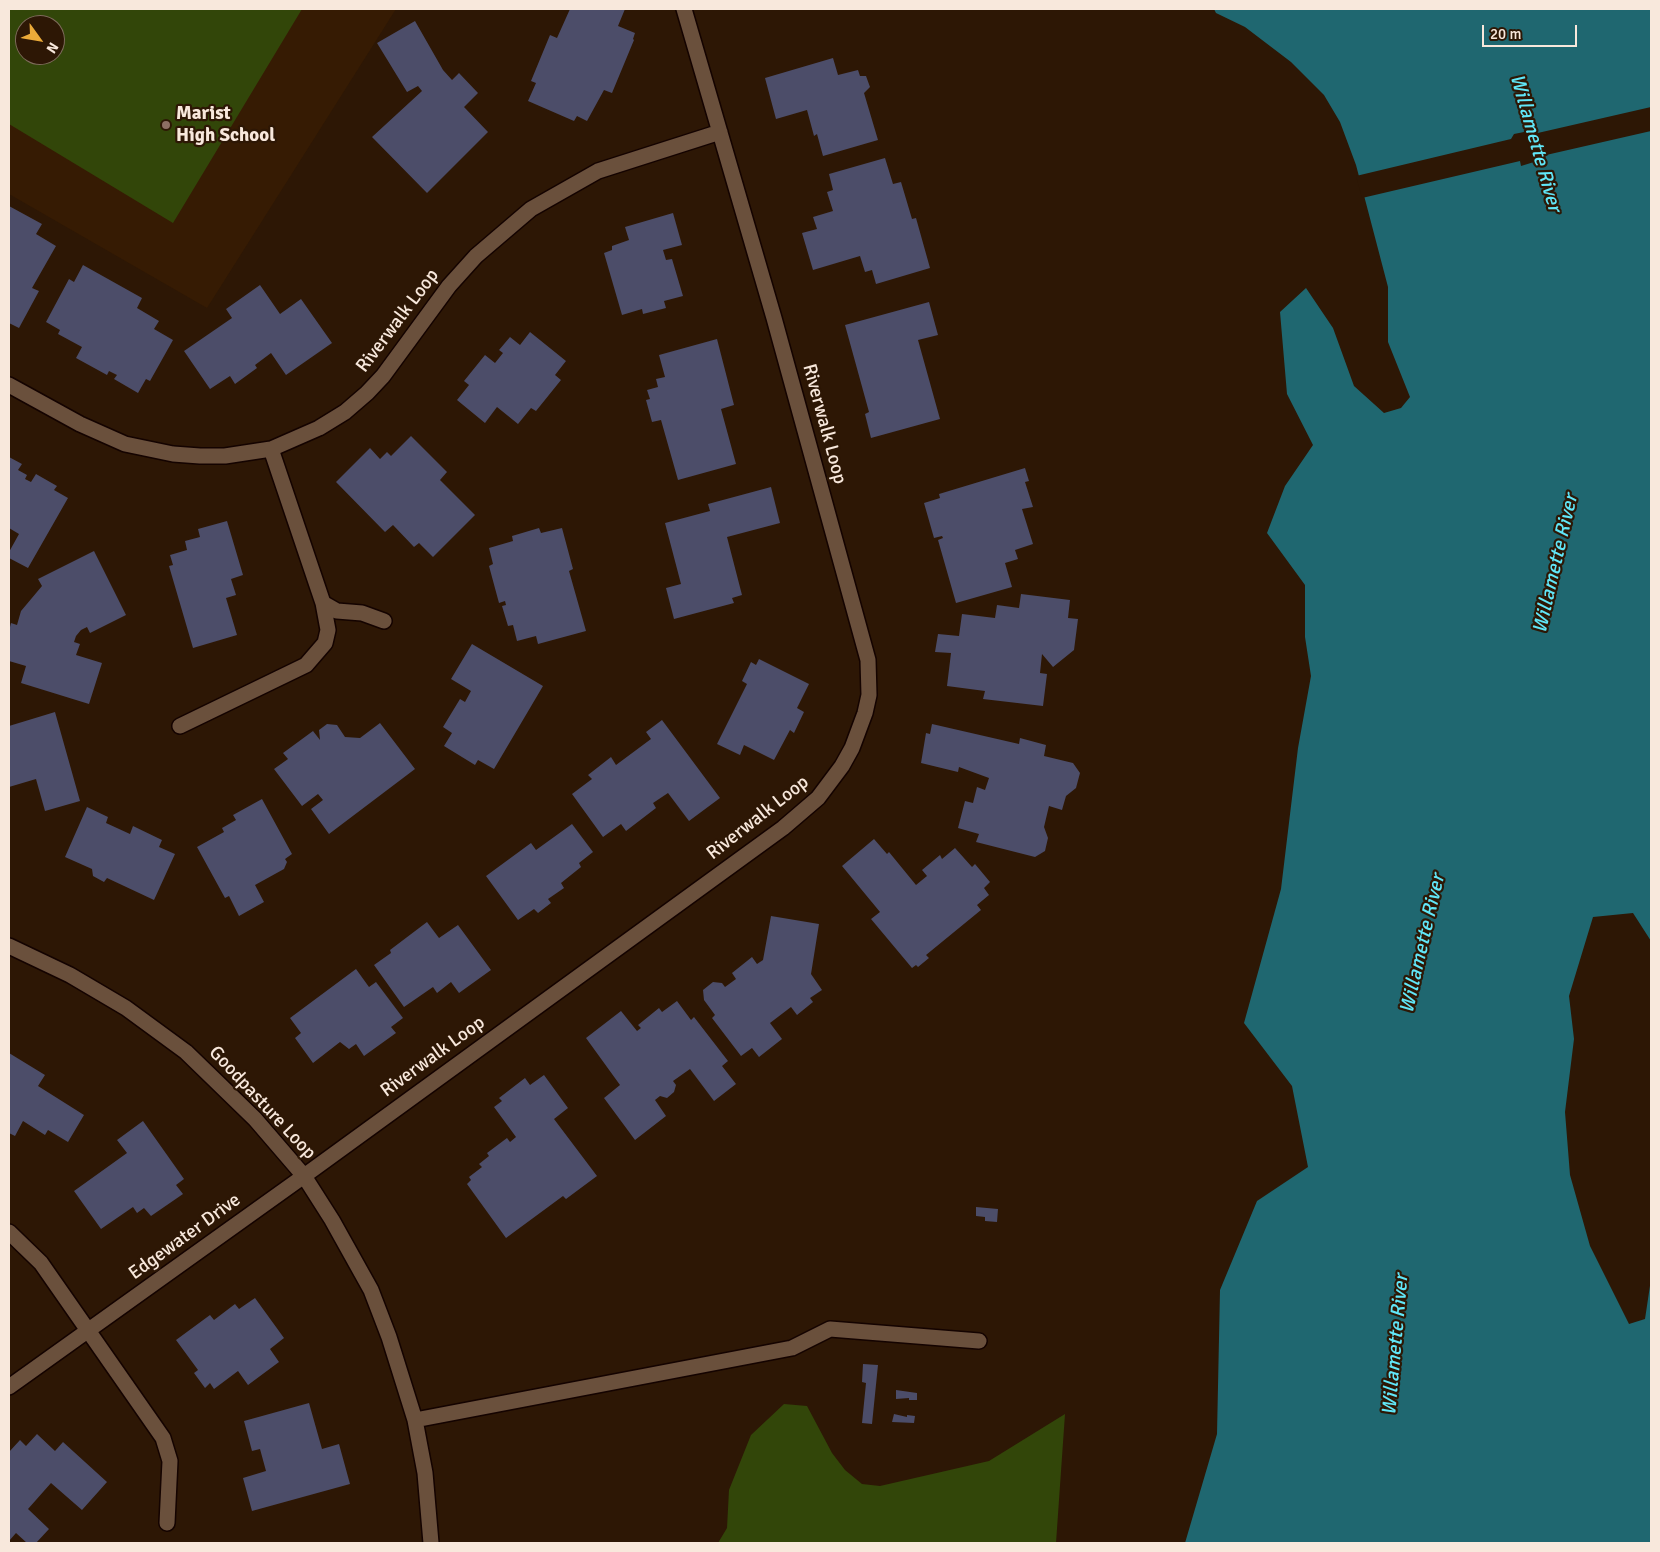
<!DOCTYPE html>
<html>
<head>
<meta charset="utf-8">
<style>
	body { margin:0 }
	#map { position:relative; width:1660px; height:1552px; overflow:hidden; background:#2d1705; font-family:Signika,sans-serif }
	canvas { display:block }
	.frame { position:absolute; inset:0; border:10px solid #f8e8dc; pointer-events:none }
	.north { position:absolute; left:15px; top:15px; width:50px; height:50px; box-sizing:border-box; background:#2d1705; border:1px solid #7e6b5b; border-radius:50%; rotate:122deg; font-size:14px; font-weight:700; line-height:20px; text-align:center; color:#f8e8dc }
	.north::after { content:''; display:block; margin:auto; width:18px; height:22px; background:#ebaa39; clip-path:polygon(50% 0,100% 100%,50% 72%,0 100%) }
	.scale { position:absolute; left:1482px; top:25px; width:95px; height:22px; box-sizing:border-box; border:2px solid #f8e8dc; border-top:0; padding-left:6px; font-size:15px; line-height:18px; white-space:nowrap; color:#f8e8dc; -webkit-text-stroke:4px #2d1705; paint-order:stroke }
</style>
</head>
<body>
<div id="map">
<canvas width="1660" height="1552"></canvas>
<div class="frame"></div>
<div class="north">N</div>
<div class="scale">20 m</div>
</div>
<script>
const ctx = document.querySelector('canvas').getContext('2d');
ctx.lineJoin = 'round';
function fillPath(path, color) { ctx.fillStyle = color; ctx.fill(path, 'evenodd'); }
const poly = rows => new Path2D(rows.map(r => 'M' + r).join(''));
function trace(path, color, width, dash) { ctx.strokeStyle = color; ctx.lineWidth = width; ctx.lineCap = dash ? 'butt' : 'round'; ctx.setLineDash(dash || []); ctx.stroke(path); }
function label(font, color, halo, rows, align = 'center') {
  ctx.font = font + ' Signika,sans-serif'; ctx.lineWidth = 4.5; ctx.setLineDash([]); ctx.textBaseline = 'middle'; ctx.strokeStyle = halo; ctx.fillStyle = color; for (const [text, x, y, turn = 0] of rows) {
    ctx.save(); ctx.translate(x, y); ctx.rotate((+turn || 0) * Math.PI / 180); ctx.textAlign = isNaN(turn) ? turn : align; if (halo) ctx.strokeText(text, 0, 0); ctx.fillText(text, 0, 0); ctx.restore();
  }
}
fillPath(poly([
	[9,9,396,9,207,308,9,194],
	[25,25,55,25,55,55,25,55]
]), '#361b03');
fillPath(poly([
	[9,9,302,9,173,223,9,124],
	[25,25,55,25,55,55,25,55],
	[784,1404,807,1406,832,1453,845,1470,862,1484,880,1486,989,1461,1065,1414,1056,1543,718,1543,727,1528,729,1490,751,1435]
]), '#324609');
fillPath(poly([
	[1214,9,1651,9,1651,941,1633,913,1593,917,1569,996,1574,1039,1565,1112,1570,1175,1590,1246,1629,1324,1645,1319,1651,1279,1651,1543,1185,1543,1217,1434,1220,1290,1257,1201,1308,1167,1292,1086,1244,1023,1281,889,1298,748,1311,676,1305,637,1305,585,1267,533,1285,486,1313,445,1287,394,1280,312,1306,288,1333,328,1354,386,1384,413,1401,408,1410,397,1388,342,1388,287,1356,165,1340,122,1324,95,1291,62,1245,27,1216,13]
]), '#1f6770');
fillPath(poly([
	[1651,107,1651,131,1533,158,1534,162,1521,166,1520,161,1362,198,1356,176,1511,139,1514,134,1524,132,1529,135]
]), '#2d1705');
fillPath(poly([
	[570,9,625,9,618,26,635,33,633,39,634,40,612,93,604,90,587,121,577,116,574,121,528,101,536,83,531,81,550,35,557,38],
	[415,21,443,70,452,80,459,73,478,93,464,107,488,132,427,193,372,137,422,91,418,86,407,92,377,43],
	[833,58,838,75,858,70,860,76,866,76,870,87,864,93,878,140,823,156,817,134,814,136,807,110,776,119,765,78],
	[885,158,893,184,901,182,912,219,916,218,930,268,876,284,872,270,865,272,860,256,813,270,802,233,817,229,813,217,833,211,827,192,833,190,829,174],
	[9,206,42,224,36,234,56,246,32,288,39,291,19,328,9,323],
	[673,213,682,245,663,250,666,260,672,259,683,296,664,301,666,308,643,314,642,309,622,315,604,253,612,250,612,246,629,240,625,227],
	[83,265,142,298,137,308,159,321,154,329,173,340,150,381,146,379,138,393,114,379,117,375,109,371,107,375,76,358,82,347,58,334,60,330,46,322,69,279,74,282],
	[260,285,280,314,301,299,332,343,286,375,271,353,255,365,257,368,235,384,230,376,210,389,184,351,232,318,226,309],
	[929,302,938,335,918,340,940,419,871,438,865,414,869,412,845,325],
	[530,332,566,361,555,375,561,380,536,411,531,408,518,424,497,407,485,423,457,400,469,385,464,381,485,355,495,363,503,353,499,350,510,337,520,345],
	[717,339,734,405,721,409,736,464,678,480,661,420,652,422,646,400,650,399,647,390,658,387,656,379,665,377,659,355],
	[411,436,447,472,440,480,475,515,433,557,419,543,414,547,393,525,385,532,336,482,370,448,380,459,387,452,391,456],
	[9,457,22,464,18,470,27,475,25,479,31,482,36,474,57,486,54,490,68,498,28,568,9,558,9,552,19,534,9,528],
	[1025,468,1029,481,1025,482,1033,507,1022,509,1033,544,1015,550,1018,559,1005,563,1012,587,956,603,938,540,943,538,942,536,934,538,924,503,940,498,939,494],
	[771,487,780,523,727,537,742,595,732,598,734,603,674,619,666,588,681,584,665,523,710,511,708,504],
	[227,521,243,575,231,579,236,595,226,598,237,635,193,648,169,566,173,565,170,555,187,550,185,541,200,537,198,529],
	[539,528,541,533,562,528,573,569,569,571,586,631,538,644,536,636,517,641,513,625,508,626,502,606,506,605,505,601,499,603,489,566,493,564,489,548,513,541,512,536],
	[94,551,126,615,90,633,87,627,81,630,76,636,74,642,80,644,76,655,102,663,89,704,21,683,26,666,9,661,9,631,11,623,17,625,21,611,42,586,38,579],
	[1021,594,1070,600,1068,618,1078,619,1074,650,1053,667,1042,654,1040,673,1047,674,1043,706,983,699,985,691,947,686,951,653,935,652,938,634,959,636,962,614,995,618,997,605,1019,608],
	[472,644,543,686,494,769,478,760,475,765,444,746,452,733,443,727,460,699,465,702,471,691,451,679],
	[759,659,809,684,797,708,804,712,794,733,790,730,774,760,744,745,740,755,717,744,747,684,742,681,751,662,756,665],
	[55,712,80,801,45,811,36,779,9,787,9,726],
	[662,720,720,798,689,821,668,793,653,803,656,808,626,831,621,824,603,837,572,794,592,779,588,775,611,757,616,765,651,739,646,732],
	[380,723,415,769,329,834,311,809,323,800,318,794,302,806,274,769,288,759,283,753,313,731,320,740,319,730,327,724,337,725,345,737,360,738],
	[932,724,1019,744,1020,738,1046,745,1044,756,1073,763,1080,773,1076,788,1066,796,1062,810,1049,806,1044,827,1048,838,1045,851,1035,857,976,842,979,834,958,828,965,801,973,803,977,787,985,790,989,778,959,767,958,772,921,763,926,733,930,734],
	[262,799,292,854,285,859,287,862,284,869,255,885,264,902,239,916,229,896,225,898,197,847,224,832,222,828,236,820,233,815],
	[87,807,108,817,106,823,130,834,133,826,162,840,159,847,175,854,154,900,107,878,104,882,93,876,92,869,65,857],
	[572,824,593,852,579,863,581,867,561,883,564,888,548,899,551,903,538,913,534,909,518,920,486,876,531,843,536,850],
	[874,839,887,854,889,852,916,885,927,876,922,870,940,855,942,859,955,848,972,867,975,864,990,882,984,888,989,895,977,905,981,910,926,955,929,958,918,967,916,965,912,968,871,919,880,912,842,866],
	[771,916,819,924,811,974,822,990,810,998,813,1002,797,1015,791,1007,770,1023,782,1039,759,1057,752,1048,741,1056,712,1018,715,1015,704,1000,703,990,713,982,722,983,725,987,736,979,732,973,752,957,757,964,763,960],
	[427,922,439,938,458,925,491,970,459,993,451,982,437,993,433,987,404,1007,374,965,391,953,390,950],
	[356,969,369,987,376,982,403,1018,391,1027,396,1033,364,1056,356,1044,349,1049,340,1042,313,1063,295,1038,301,1033,290,1018],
	[677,1001,691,1020,694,1017,728,1061,722,1066,736,1084,714,1101,690,1069,673,1081,676,1085,674,1092,667,1098,660,1096,655,1100,666,1116,635,1140,604,1098,620,1085,586,1038,621,1011,637,1031,641,1028,638,1025,659,1008,662,1012],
	[9,1053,45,1075,38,1086,84,1115,68,1142,48,1130,45,1135,23,1121,15,1136,9,1133],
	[544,1075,568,1108,554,1119,597,1176,566,1199,563,1196,506,1238,467,1184,471,1180,469,1177,482,1167,479,1164,489,1156,487,1153,507,1138,510,1142,516,1137,494,1107,502,1101,499,1098,525,1078,530,1085],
	[143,1121,184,1179,176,1185,183,1194,151,1216,144,1208,137,1213,133,1207,101,1229,74,1191,127,1153,117,1140],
	[976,1207,998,1209,997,1222,985,1221,985,1217,976,1216],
	[255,1298,284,1338,270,1349,279,1362,248,1385,238,1371,214,1389,210,1383,205,1388,194,1373,198,1370,176,1340,210,1315,214,1320,235,1304,239,1309],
	[863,1364,878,1365,872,1424,862,1423,866,1383,862,1382],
	[896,1390,917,1393,917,1400,909,1400,909,1398,896,1399],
	[309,1403,322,1449,339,1444,350,1484,252,1511,243,1478,266,1471,260,1449,252,1451,244,1421],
	[894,1414,907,1417,907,1415,915,1416,914,1423,892,1422],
	[37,1434,55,1451,63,1442,107,1482,82,1510,51,1483,28,1509,49,1529,36,1543,27,1543,16,1533,9,1541,9,1452,20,1440,26,1446]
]), '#4c4d69');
const minor = poly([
	[9,385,80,424,125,444,173,454,200,456,225,456,271,449,319,428,345,412,367,393,383,376,449,286,476,256,531,209,598,171,720,132],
	[323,603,337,611,362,613,384,621],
	[180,726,306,665,325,643,328,630,323,603,271,449],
	[9,946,70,975,126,1008,186,1052,255,1119,304,1176,332,1220,371,1290,389,1337,415,1420,425,1473,431,1543],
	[9,1232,41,1263,163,1438,170,1461,167,1523],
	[9,1387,304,1176,783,828,818,798,842,766,852,748,865,713,869,695,868,660,774,318,684,9],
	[415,1420,792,1348,830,1329,979,1341]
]);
trace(minor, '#140300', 18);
trace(minor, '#6a503c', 15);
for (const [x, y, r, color] of [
	[166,125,5,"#8d6e63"]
]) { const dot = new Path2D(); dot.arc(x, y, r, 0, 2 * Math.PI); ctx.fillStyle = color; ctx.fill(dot); trace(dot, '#2d1705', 2); }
label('bold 19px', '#f8e8dc', '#2d1705', [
	["Marist",176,114],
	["High School",176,136]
], 'left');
label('19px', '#f8e8dc', '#2d1705', [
	["Riverwalk Loop",398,321,-53],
	["Riverwalk Loop",824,424,75],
	["Riverwalk Loop",758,818,-38],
	["Riverwalk Loop",433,1057,-36],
	["Goodpasture Loop",262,1103,47],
	["Edgewater Drive",185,1237,-36]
]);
label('italic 20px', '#61e7f8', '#2d1705', [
	["Willamette River",1535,143,74],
	["Willamette River",1556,564,-77],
	["Willamette River",1423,944,-77],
	["Willamette River",1396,1345,-85]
]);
</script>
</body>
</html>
